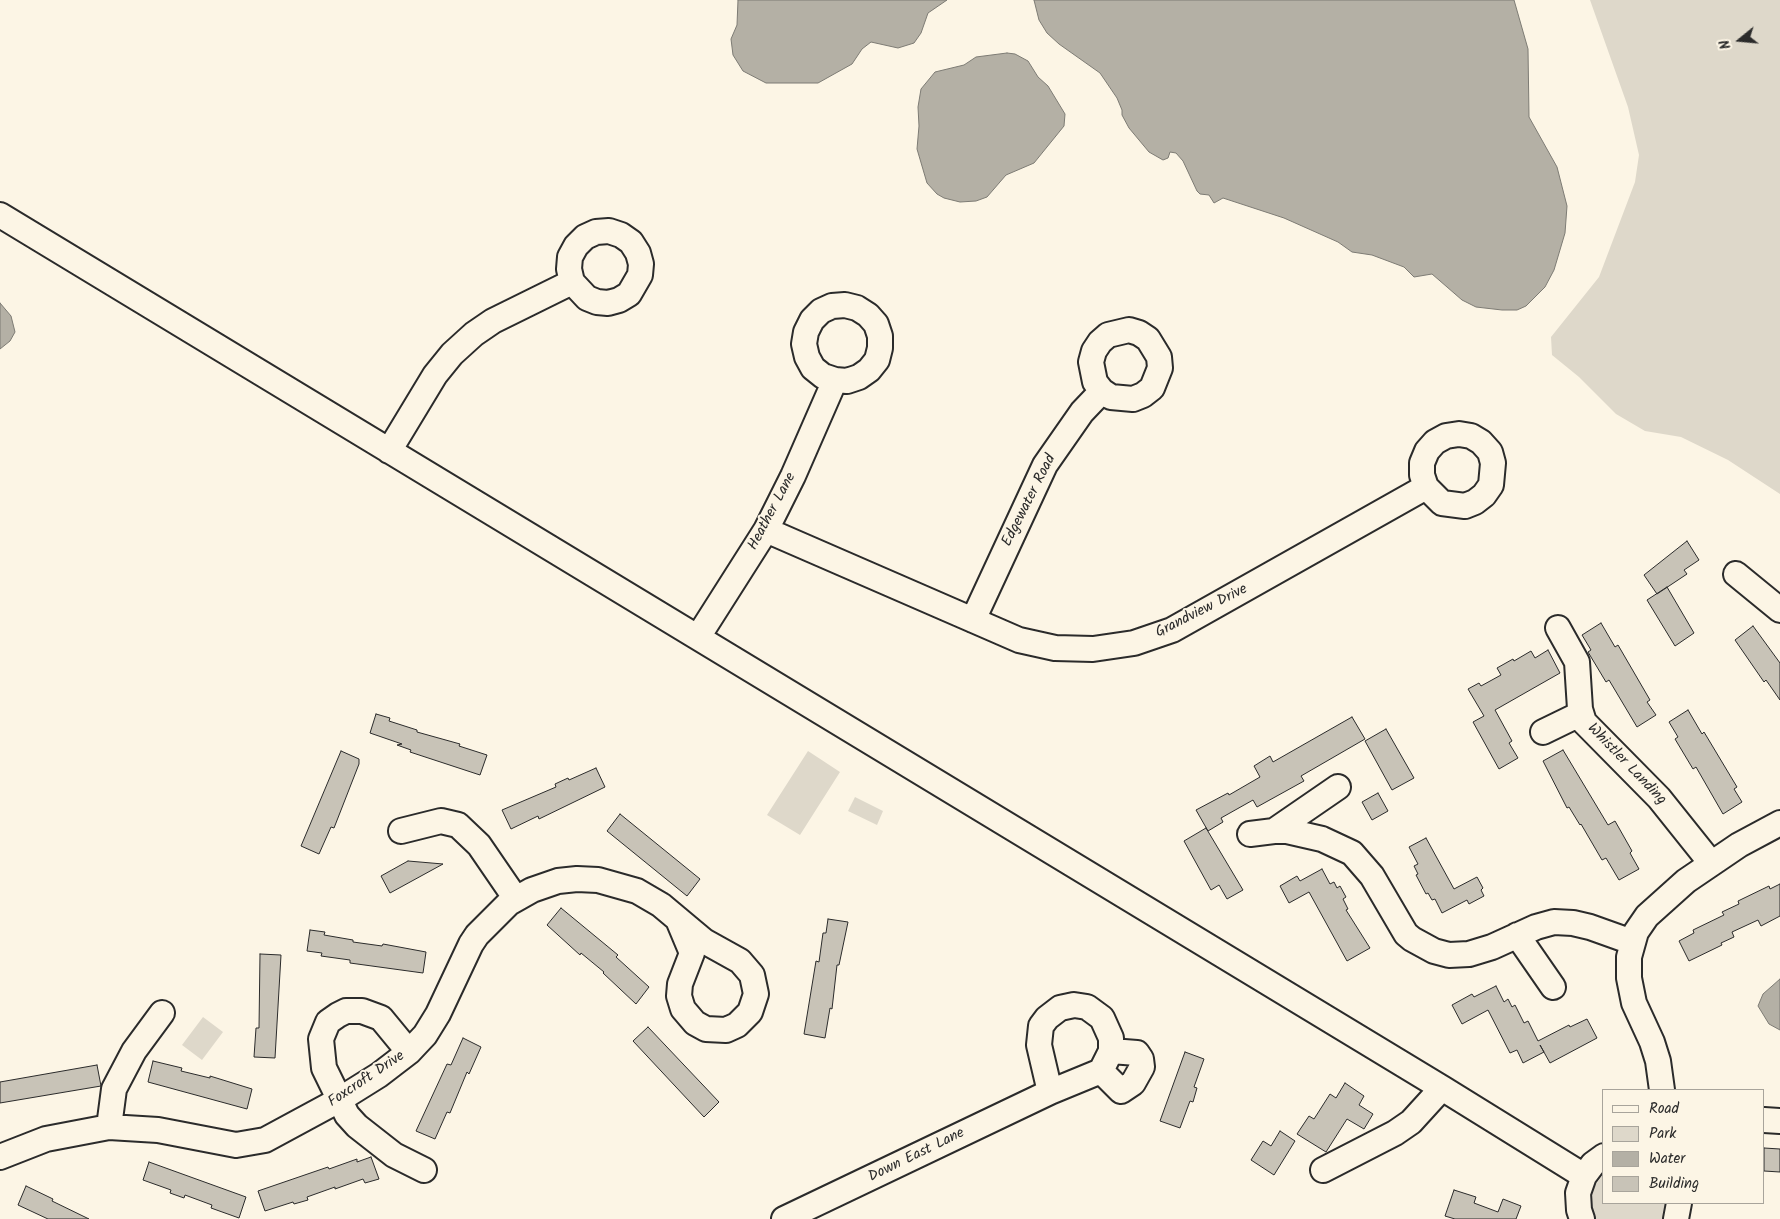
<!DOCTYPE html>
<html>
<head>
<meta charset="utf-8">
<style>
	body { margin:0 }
	#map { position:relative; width:1780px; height:1219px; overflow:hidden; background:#fcf5e5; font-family:Kalam,sans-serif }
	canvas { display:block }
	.legend { position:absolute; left:1602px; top:1089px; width:162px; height:115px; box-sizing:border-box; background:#fcf5e5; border:1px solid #a8a49b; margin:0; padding:6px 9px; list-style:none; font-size:15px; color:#2b2b2b }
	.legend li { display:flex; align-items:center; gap:10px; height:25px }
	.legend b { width:25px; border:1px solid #a8a49b }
	.north { position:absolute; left:1715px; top:15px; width:50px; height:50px; -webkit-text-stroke:4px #fcf5e5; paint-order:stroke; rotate:253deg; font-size:14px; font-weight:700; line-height:20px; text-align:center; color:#2b2b2b }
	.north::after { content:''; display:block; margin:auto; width:18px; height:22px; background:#2b2b2b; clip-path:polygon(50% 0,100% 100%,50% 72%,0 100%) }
</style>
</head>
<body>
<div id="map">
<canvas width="1780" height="1219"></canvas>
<ul class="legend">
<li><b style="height:6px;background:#fcf5e5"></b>Road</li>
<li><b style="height:14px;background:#ded8ca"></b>Park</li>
<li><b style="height:14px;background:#b4b0a5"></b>Water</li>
<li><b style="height:14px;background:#c8c3b7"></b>Building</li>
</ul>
<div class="north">N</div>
</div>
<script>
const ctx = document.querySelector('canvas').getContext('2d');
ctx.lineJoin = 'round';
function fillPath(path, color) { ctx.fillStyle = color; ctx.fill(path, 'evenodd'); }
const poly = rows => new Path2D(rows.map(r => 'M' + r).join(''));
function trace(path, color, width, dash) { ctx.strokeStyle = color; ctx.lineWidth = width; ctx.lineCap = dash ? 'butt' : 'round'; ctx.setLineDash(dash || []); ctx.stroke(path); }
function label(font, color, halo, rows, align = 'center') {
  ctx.font = font + ' Kalam,sans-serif'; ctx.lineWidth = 4; ctx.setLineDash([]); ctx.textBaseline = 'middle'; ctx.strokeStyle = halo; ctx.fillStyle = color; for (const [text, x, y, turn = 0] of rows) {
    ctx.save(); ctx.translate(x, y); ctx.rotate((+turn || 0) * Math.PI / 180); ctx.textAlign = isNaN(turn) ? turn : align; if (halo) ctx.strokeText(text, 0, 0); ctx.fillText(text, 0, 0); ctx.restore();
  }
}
fillPath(poly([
	[1590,0,1780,0,1780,494,1728,460,1681,437,1645,431,1616,414,1579,377,1552,355,1551,337,1599,277,1635,182,1639,155,1628,107],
	[808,751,840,772,800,835,767,815],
	[855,797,883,811,877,825,848,811],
	[203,1017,223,1032,202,1060,182,1045],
	[1604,1173,1604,1203,1668,1203,1666,1219,1591,1219,1590,1193]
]), '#ded8ca');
const water = poly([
	[738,0,947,0,928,13,921,33,914,43,898,48,871,42,862,49,852,64,818,83,766,83,743,71,733,55,731,39,737,25,738,0],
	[1034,0,1514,0,1528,49,1529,117,1557,167,1567,206,1565,233,1554,270,1545,287,1526,306,1517,310,1502,310,1476,307,1462,300,1432,274,1414,277,1404,267,1372,255,1352,252,1338,242,1284,218,1223,198,1214,203,1209,195,1200,194,1197,191,1183,161,1176,153,1170,152,1168,158,1163,160,1149,152,1129,128,1122,115,1122,110,1117,98,1100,73,1059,44,1047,33,1039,20,1034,0],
	[1007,53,1015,54,1028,61,1038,77,1048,86,1065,114,1064,126,1034,163,1006,175,987,197,976,201,960,202,944,198,937,194,927,183,917,149,919,126,918,107,921,89,935,72,964,65,976,57,1007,53],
	[0,303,11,316,15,332,10,341,0,349,0,303],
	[1780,979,1780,1030,1769,1024,1758,1006,1763,994,1780,979]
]);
fillPath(water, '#b4b0a5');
trace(water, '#7d7b74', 1);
const building = poly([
	[1687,541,1699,560,1684,570,1687,574,1657,594,1644,575,1687,541],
	[1667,587,1694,633,1675,646,1647,600,1667,587],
	[1601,623,1615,647,1618,645,1650,700,1647,702,1656,715,1637,727,1609,680,1606,682,1588,652,1591,650,1582,635,1601,623],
	[1753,626,1780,663,1780,700,1766,680,1764,682,1735,640,1753,626],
	[1548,650,1560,673,1495,710,1512,741,1509,743,1518,758,1499,769,1473,722,1484,716,1468,689,1479,683,1481,686,1501,675,1497,668,1513,659,1514,661,1531,651,1535,658,1548,650],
	[1688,710,1702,734,1704,732,1737,787,1734,789,1742,802,1723,814,1696,767,1693,769,1675,739,1678,737,1669,722,1688,710],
	[376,714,390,718,389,721,417,730,417,732,460,744,459,746,487,755,480,775,410,752,411,750,397,745,402,744,370,733,376,714],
	[1352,717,1365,739,1301,776,1304,781,1257,807,1253,800,1221,818,1223,822,1208,831,1196,810,1228,793,1229,795,1260,777,1254,766,1270,756,1273,762,1352,717],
	[1386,729,1414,778,1392,790,1365,741,1386,729],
	[1563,750,1608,825,1615,821,1632,851,1630,853,1639,869,1619,880,1606,858,1602,860,1581,824,1580,825,1569,807,1567,808,1543,761,1563,750],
	[341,751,359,759,359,764,334,828,331,827,319,854,301,846,341,751],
	[596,768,605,787,539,819,538,816,511,829,502,810,556,787,555,784,568,778,569,780,596,768],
	[1378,793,1388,811,1372,820,1362,802,1378,793],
	[620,814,700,879,687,896,607,831,620,814],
	[1206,828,1243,890,1227,899,1219,885,1211,890,1184,841,1206,828],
	[1426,838,1454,889,1477,877,1483,888,1481,890,1484,896,1469,904,1467,900,1442,913,1435,899,1432,900,1428,893,1426,894,1416,875,1418,874,1414,866,1418,864,1409,847,1426,838],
	[408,861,443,864,390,893,381,876,408,861],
	[1322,869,1330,884,1334,882,1337,888,1340,886,1346,897,1343,899,1348,909,1346,910,1370,948,1347,961,1309,892,1289,903,1280,886,1297,876,1300,881,1322,869],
	[1780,884,1780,916,1761,926,1758,920,1732,932,1734,937,1721,943,1722,945,1689,961,1679,941,1694,933,1693,930,1724,915,1722,912,1739,904,1738,901,1769,886,1770,889,1780,884],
	[561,908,618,955,616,957,649,987,636,1004,603,973,604,972,581,953,580,955,547,925,561,908],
	[828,919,848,922,839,965,837,965,832,1009,830,1008,825,1038,804,1034,816,961,819,962,823,933,826,933,828,919],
	[310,930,325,932,324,935,353,940,353,942,382,946,383,944,426,952,423,973,350,963,350,960,321,956,322,953,307,951,310,930],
	[260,954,281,955,275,1058,254,1057,256,1028,259,1028,260,954],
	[1496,986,1504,1002,1508,999,1512,1007,1515,1005,1524,1023,1528,1021,1538,1041,1569,1025,1570,1027,1587,1019,1597,1038,1550,1063,1540,1045,1544,1052,1523,1063,1517,1050,1510,1053,1488,1010,1462,1024,1452,1005,1472,994,1474,997,1496,986],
	[648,1027,719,1102,704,1117,633,1041,648,1027],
	[463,1038,481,1047,469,1074,467,1072,450,1113,447,1112,435,1139,416,1131,447,1064,451,1065,463,1038],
	[1185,1052,1204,1059,1194,1087,1197,1088,1193,1102,1190,1101,1180,1128,1160,1121,1185,1052],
	[153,1061,182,1068,181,1071,210,1078,210,1076,252,1089,247,1109,148,1082,153,1061],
	[97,1065,101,1086,0,1103,0,1082,97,1065],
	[1345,1083,1364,1096,1359,1105,1373,1114,1364,1129,1347,1119,1326,1152,1297,1134,1309,1116,1314,1119,1330,1094,1336,1098,1345,1083],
	[1280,1131,1295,1141,1274,1175,1251,1160,1263,1141,1271,1146,1280,1131],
	[1764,1148,1780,1149,1780,1172,1764,1171,1764,1148],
	[371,1157,379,1179,365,1183,363,1179,335,1189,335,1187,307,1197,308,1200,294,1204,293,1202,265,1211,258,1191,328,1167,329,1169,357,1159,357,1162,371,1157],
	[149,1162,246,1197,239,1218,211,1208,212,1205,185,1195,184,1198,170,1193,171,1190,143,1180,149,1162],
	[26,1186,53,1199,52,1201,89,1219,48,1219,18,1205,26,1186],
	[1454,1190,1476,1197,1474,1203,1498,1212,1503,1199,1521,1206,1516,1219,1455,1219,1445,1216,1454,1190]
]);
fillPath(building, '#c8c3b7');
trace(building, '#2b2b2b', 1);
const minor = poly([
	[0,215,1442,1088,1584,1176],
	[389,451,435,375,452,354,474,334,493,321,572,282,587,298,597,302,608,303,619,300,629,294,640,275,641,264,638,253,631,242,621,235,609,231,596,232,585,237,576,246,570,257,569,269,572,282],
	[766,530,1019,640,1055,648,1093,649,1134,643,1172,630,1426,487,1442,503,1465,506,1475,502,1484,495,1491,485,1493,463,1490,452,1481,442,1471,436,1459,434,1446,436,1435,442,1427,451,1422,463,1422,475,1426,487],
	[1736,574,1780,610],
	[973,620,1045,465,1082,412,1102,391,1111,397,1133,399,1143,395,1152,388,1160,368,1159,357,1148,339,1139,333,1129,330,1108,335,1100,342,1094,351,1091,362,1095,382,1102,391],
	[1558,628,1577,662,1580,709,1584,722,1659,798,1711,863],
	[698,637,766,530,793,476,835,380,847,381,859,377,869,370,877,360,880,348,880,336,876,324,868,315,857,308,845,305,832,306,821,311,812,320,806,332,804,344,807,357,813,368,823,376,835,380],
	[1543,732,1580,714],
	[401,831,441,821,458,825,479,845,516,899],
	[1274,831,1287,831,1322,839,1352,853,1372,876,1406,934,1412,939,1434,951,1449,955,1469,954,1492,947,1536,927,1554,922,1573,923,1590,927,1632,942],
	[1250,834,1274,831,1338,787],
	[1517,935,1553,987],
	[409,1052,381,1018,362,1011,346,1011,338,1015,328,1022,321,1039,324,1068,347,1115,357,1126,394,1155,424,1170],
	[1101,1071,1121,1091,1133,1083,1142,1067,1141,1059,1137,1053,1111,1051],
	[1662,1090,1658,1061,1652,1042,1634,1003,1629,978,1629,957,1636,932,1647,916,1686,881,1739,845,1780,823],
	[1764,1120,1780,1121],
	[109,1127,114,1089,134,1051,162,1013],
	[0,1157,46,1139,109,1127,158,1130,236,1145,265,1140,339,1100,379,1075,409,1052,425,1035,438,1014,471,944,477,935,509,903,532,890,558,881,577,879,598,880,637,891,661,905,704,941,740,961,752,975,756,994,750,1012,737,1025,726,1030,706,1029,695,1023,683,1009,679,996,680,984,692,953,679,922],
	[1323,1170,1395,1133,1411,1122,1442,1088],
	[784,1219,1050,1092,1101,1071,1111,1051,1111,1038,1102,1018,1087,1007,1074,1005,1060,1008,1047,1018,1041,1026,1039,1045,1050,1092],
	[1582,1219,1579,1210,1578,1193,1584,1176,1593,1164,1604,1156],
	[1676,1219,1679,1203]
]);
trace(minor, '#2b2b2b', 28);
trace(minor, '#fcf5e5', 24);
label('15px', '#2b2b2b', '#fcf5e5', [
	["Edgewater Road",1030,501,-63],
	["Heather Lane",773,512,-62],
	["Grandview Drive",1202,612,-27],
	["Whistler Landing",1626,765,46],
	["Foxcroft Drive",367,1080,-34],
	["Down East Lane",917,1156,-26]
]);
</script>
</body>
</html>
